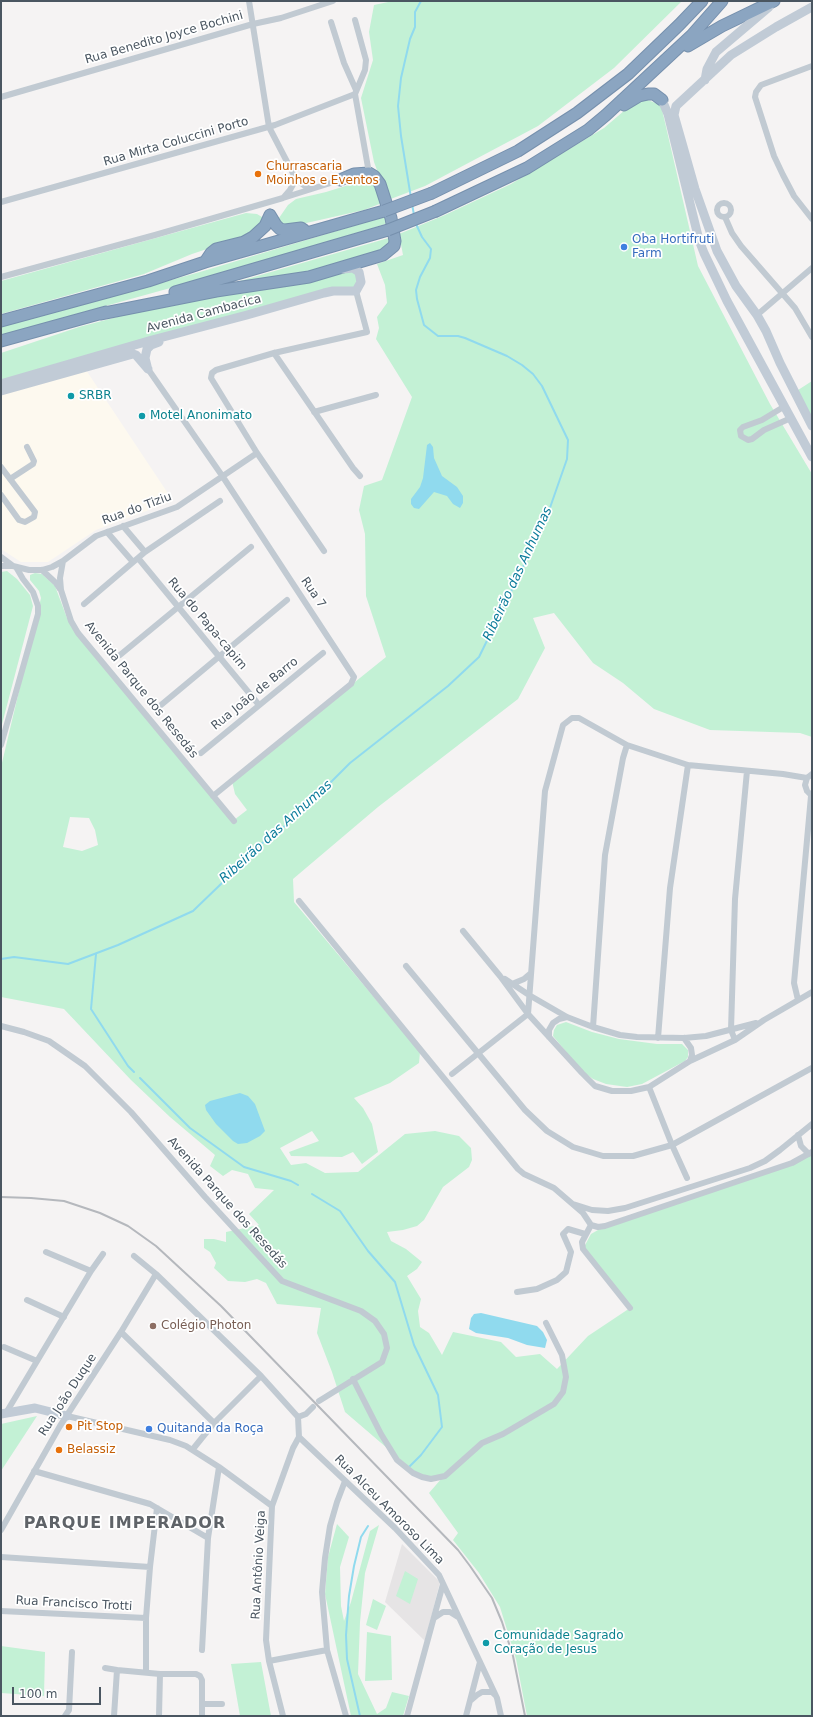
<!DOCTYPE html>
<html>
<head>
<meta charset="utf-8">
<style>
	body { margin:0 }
	#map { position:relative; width:813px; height:1717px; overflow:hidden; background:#f5f3f3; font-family:"DejaVu Sans",sans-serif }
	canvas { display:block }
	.frame { position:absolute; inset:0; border:2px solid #4a5661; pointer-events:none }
	.scale { position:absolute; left:12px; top:1687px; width:89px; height:18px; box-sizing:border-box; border:2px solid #4a5661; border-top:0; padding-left:5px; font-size:12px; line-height:14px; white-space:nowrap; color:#4a5661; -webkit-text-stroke:3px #fff; paint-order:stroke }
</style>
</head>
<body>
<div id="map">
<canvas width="813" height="1717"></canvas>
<div class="frame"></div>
<div class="scale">100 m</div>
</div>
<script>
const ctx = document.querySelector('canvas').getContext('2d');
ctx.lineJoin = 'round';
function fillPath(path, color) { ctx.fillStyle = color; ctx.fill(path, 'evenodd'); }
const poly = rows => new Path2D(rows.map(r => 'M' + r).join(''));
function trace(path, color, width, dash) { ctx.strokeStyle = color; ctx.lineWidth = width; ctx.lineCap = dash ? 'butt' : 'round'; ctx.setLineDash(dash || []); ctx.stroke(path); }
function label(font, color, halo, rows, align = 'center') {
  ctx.font = font + ' "DejaVu Sans",sans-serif'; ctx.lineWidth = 3.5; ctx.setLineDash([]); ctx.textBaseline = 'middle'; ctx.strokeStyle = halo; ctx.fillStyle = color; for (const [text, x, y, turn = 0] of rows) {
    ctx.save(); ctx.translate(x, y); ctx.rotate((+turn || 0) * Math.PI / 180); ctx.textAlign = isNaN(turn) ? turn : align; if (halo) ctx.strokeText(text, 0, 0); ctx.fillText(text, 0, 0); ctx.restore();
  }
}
fillPath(poly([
	[84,367,173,501,96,530,48,562,21,562,1,549,1,392]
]), '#fdf9ef');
fillPath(poly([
	[402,1544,440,1582,425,1641,385,1602]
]), '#e6e4e5');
fillPath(poly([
	[393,1,682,1,614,68,538,126,425,186,388,200,374,162,361,98,373,60,369,32,374,5],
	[645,99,661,105,698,266,770,404,812,474,812,737,800,733,710,730,654,709,623,683,593,663,554,613,533,618,545,648,518,699,378,807,293,879,294,902,420,1052,419,1063,390,1083,354,1098,363,1108,372,1124,378,1152,362,1164,353,1152,342,1157,291,1156,289,1152,319,1141,312,1131,280,1148,291,1165,306,1163,325,1173,358,1172,405,1134,435,1131,459,1136,471,1148,472,1160,469,1167,443,1187,424,1220,417,1226,403,1230,387,1232,391,1241,406,1249,422,1262,417,1269,407,1276,421,1299,418,1311,420,1327,429,1333,442,1355,453,1332,501,1342,516,1357,540,1354,557,1369,588,1336,630,1308,583,1249,591,1234,605,1226,792,1163,812,1152,812,1716,527,1716,516,1659,500,1607,479,1573,453,1540,458,1533,429,1493,442,1478,430,1478,415,1472,345,1412,332,1372,317,1333,321,1308,277,1304,266,1283,257,1279,245,1282,228,1281,214,1268,216,1263,210,1252,204,1248,204,1239,214,1239,226,1242,226,1232,259,1225,249,1214,274,1190,255,1188,248,1174,232,1170,223,1176,210,1166,215,1155,170,1117,131,1080,64,1009,1,997,1,767,41,598,39,591,30,580,30,575,35,573,42,574,55,586,67,618,234,820,247,810,235,794,232,781,386,657,366,596,365,534,359,510,364,486,382,480,412,397,376,339,379,328,377,317,387,303,385,285,377,264,403,255,399,234,445,215,511,184,604,128,625,110],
	[70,817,89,818,95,830,98,845,82,851,63,847],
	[365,180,369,180,376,185,382,203,364,210,293,226,284,226,280,222,279,218,288,205,296,199,326,192],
	[246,213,257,214,262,217,263,221,252,234,192,254,144,274,1,314,1,281],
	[386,216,388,223,373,228,192,282,1,335,1,327,200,272],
	[392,237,392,241,381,252,309,274,235,286,233,283],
	[351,269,358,278,354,287,1,381,1,353,79,327,178,301],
	[812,381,812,422,795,392],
	[7,571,17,579,30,595,33,606,1,728,1,572],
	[566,1022,592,1032,619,1039,657,1044,682,1044,688,1050,688,1057,685,1061,642,1084,627,1087,606,1084,593,1079,582,1071,553,1036,554,1030,557,1025],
	[37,1416,1,1471,1,1424],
	[337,1524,349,1537,340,1567,341,1606,344,1621,351,1602,370,1531,379,1525,365,1573,360,1622,358,1674,377,1714,386,1708,392,1692,409,1696,403,1716,351,1716,325,1594,328,1557],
	[405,1571,418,1579,410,1604,396,1596],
	[373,1599,386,1606,377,1630,366,1625],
	[367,1632,391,1636,392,1680,365,1681],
	[1,1646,45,1652,44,1696,1,1693],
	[261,1662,271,1716,240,1716,231,1664]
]), '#c3f1d5');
fillPath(poly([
	[430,443,433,447,434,458,442,476,457,487,463,496,463,503,460,508,453,504,447,496,434,492,419,509,414,508,411,504,411,499,420,487,423,478,427,445],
	[240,1093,248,1096,255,1104,265,1131,260,1136,247,1143,238,1144,233,1141,216,1124,206,1110,205,1105,210,1101],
	[481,1313,537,1326,543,1332,547,1340,545,1348,527,1345,508,1338,476,1333,469,1329,471,1318,474,1314]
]), '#90daee');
trace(poly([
	[411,198,401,136,398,106,401,78,410,39,415,27,415,12,421,1],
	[412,204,414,215],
	[96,954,91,1009,128,1066,134,1072],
	[1,959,14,957,68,964,118,945,193,911,222,883,244,857,294,819,350,763,448,686,479,657,545,522,567,459,568,440,542,386,533,374,522,365,507,356,465,338,458,336,438,336,424,325,417,299,416,290,420,277,430,258,431,249,422,237,416,224],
	[140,1078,190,1128,244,1167,291,1181,298,1185],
	[312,1194,340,1211,368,1251,395,1282,414,1345,438,1395,442,1427,421,1455,410,1466],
	[360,1716,347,1659,346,1635,349,1596,354,1566,361,1537,368,1526]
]), '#90daee', 2);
const highway = poly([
	[688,46,722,26,774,1],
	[624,105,639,96,648,94,654,94,662,100],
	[432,193,518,151,577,113,628,74,679,25,702,1],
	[436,211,527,168,588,130,606,115,692,35,722,1],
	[270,215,276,225,280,229,285,230,301,228,304,230],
	[205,262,211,253,216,249,244,242,253,237,265,226,270,215],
	[175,292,388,230],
	[100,314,216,291,309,277,383,255,394,246,395,241,391,218,380,184,374,176,369,173,354,174,340,180],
	[1,321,148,281,205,262,384,211],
	[1,341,106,312]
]);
trace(highway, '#7690ad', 13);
trace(poly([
	[249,1,269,127,296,179,290,190,284,197],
	[355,20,366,60,365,70,355,94,369,173],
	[331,22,344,63,356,90],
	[812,66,761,85,756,92,755,97,774,156,783,175,794,196,812,219],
	[1,97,253,24,281,18,333,1],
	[296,179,309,189],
	[1,202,275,125,355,94],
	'717 210a7 7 0 1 1 14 0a7 7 0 1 1-14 0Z',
	[725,217,732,233,741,246,795,308,812,337],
	[1,277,155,235,283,198,340,180],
	[757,315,812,268],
	[274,353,353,468,360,476],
	[148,369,223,477,354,677,351,684,213,796],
	[785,406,762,420,743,427,740,430,741,436,748,440,752,439,764,430,791,418],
	[314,412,376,395],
	[1,467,35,512,34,517,25,522,19,520,1,495],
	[10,479,33,464,34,461,27,447],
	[123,526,145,552],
	[107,532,133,562],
	[324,551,257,453,211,378,212,373,216,370,274,353,367,332,356,291],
	[1,557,13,566,29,570,42,570,52,567,63,561,96,536,177,507,257,453],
	[138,558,259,705],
	[63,561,60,578,61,590,71,621,78,633,234,821],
	[1,566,13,566],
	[42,570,56,583,60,589],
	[84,604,145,552,220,501],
	[120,655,251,547],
	[161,705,287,600],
	[1,745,38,614,38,606,33,592,23,579,16,567],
	[201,753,323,653],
	[812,774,807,778,805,785,807,791,812,796],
	[299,901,518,1169,524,1174,554,1188,583,1213,591,1225,598,1227,605,1226,792,1163,812,1152],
	[463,931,500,976,528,1014,582,1073,595,1086,612,1091,631,1091,649,1087,690,1061,735,1040,764,1020,812,992],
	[406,966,525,1110,547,1131,573,1147,603,1156,633,1156,672,1145,812,1068],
	[505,979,529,995,567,1017,593,1027,620,1035,637,1037,684,1038,706,1036,756,1023],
	[512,984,524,979,531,973],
	[798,1000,794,983,811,796],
	[1,1026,24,1032,49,1041,85,1066,131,1112,205,1197,282,1281,361,1311,375,1321,384,1334,387,1348,382,1362,319,1401],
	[593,1027,605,855,623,758,627,745],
	[549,1037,549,1030,553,1023,559,1019,567,1017],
	[658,1038,670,888,688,765],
	[684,1038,691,1048,692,1055,690,1061],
	[735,1040,731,1030,735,899,747,771],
	[452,1074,528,1014,545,791,563,725,572,718,579,718,627,745,688,765,783,774,807,778],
	[649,1087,672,1145,687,1178],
	[798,1135,801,1146,809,1154],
	[573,1204,592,1210,608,1211,625,1208,750,1168,765,1161,780,1150,812,1124],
	[591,1225,582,1242,583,1249,630,1308],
	[46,1252,91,1271],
	[134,1256,156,1274,261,1376,298,1417],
	[517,1292,537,1289,557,1280,566,1272,571,1252,563,1234,568,1229,585,1234],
	[27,1300,64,1317],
	[121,1332,214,1423],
	[4,1347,37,1361],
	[353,1379,381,1434,397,1460,413,1473,422,1477,431,1479,445,1476,482,1443,503,1434,554,1404,563,1392,566,1377,562,1355,546,1323],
	[6,1413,91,1271,103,1254],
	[67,1416,170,1440,186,1446,219,1467,272,1506],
	[298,1417,306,1414,313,1407],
	[299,1437,395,1528,439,1575,497,1698,501,1716],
	[193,1449,214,1423,261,1376],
	[34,1471,150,1504,208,1538],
	[345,1481,337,1502,330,1526,325,1558,322,1592,327,1650,346,1716],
	[1,1530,60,1426,121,1332,156,1274],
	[1,1557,150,1567],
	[1,1611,146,1618],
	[434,1618,443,1612,450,1612,458,1617],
	[202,1650,208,1538,219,1467],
	[269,1661,327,1650],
	[105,1668,117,1670],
	[146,1672,146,1618,150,1567,157,1508],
	[470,1701,477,1695,482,1692,492,1692,495,1695],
	[202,1704,222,1704],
	[65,1716,69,1710,72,1652],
	[114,1716,117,1670,160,1674,196,1674,200,1676,202,1680,202,1716],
	[159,1716,160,1674],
	[283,1716,269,1661,266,1640,272,1506,293,1448,299,1437,298,1417],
	[407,1716,443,1584],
	[466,1716,480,1662]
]), '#c1cad2', 6);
trace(poly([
	[705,80,707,69,716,52,769,7],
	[662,100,668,114,699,240,704,253,727,301,812,457],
	[676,106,674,115,682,143,695,189,717,251,736,286,757,315,766,331,780,363,812,426],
	[676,106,731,55,776,27,812,7],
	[147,366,145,358,147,349,151,345,159,342],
	[1,384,152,340,247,315,324,293,333,291,356,291,361,282,359,272,353,268,343,269],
	[1,391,133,354,136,355,148,369],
	[1,1414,35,1408,67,1416]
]), '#c1cbd6', 9);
trace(highway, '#8ba5c1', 11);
trace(poly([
	[1,1197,31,1198,64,1201,100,1213,128,1226,156,1246,221,1306,458,1550,470,1566,492,1598,502,1622,513,1656,525,1716]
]), '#b5b8bd', 2);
const highwayBridge = poly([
	[384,211,432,193],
	[388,230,436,211]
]);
trace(highwayBridge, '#7690ad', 13, []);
trace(highwayBridge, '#8ba5c1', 11);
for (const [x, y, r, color] of [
	[258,174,4,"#e8710a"],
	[624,247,4,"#3f7fe0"],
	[71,396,4,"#0f9aa8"],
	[142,416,4,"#0f9aa8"],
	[153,1326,4,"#8d6e63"],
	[69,1427,4,"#e8710a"],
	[149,1429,4,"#3f7fe0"],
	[59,1450,4,"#e8710a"],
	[486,1643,4,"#0f9aa8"]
]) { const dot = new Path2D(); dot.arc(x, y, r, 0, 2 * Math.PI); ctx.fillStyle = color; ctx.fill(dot); trace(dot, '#fff', 1.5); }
label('12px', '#4a5661', '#fff', [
	["Rua Benedito Joyce Bochini",164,38,-16],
	["Rua Mirta Coluccini Porto",176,142,-16],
	["Avenida Cambacica",204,314,-15],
	["Rua do Tiziu",137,509,-20],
	["Rua 7",313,593,56],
	["Rua do Papa-capim",207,624,50],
	["Avenida Parque dos Resedás",141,690,51],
	["Rua João de Barro",255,694,-39],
	["Avenida Parque dos Resedás",227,1203,48],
	["Rua João Duque",68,1395,-57],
	["Rua Alceu Amoroso Lima",389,1510,45],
	["Rua Antônio Veiga",259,1565,-87],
	["Rua Francisco Trotti",74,1604,3]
]);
label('12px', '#c56008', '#fff', [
	["Churrascaria",266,167],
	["Moinhos e Eventos",266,181],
	["Pit Stop",77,1427],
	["Belassiz",67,1450]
], 'left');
label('12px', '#366cbe', '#fff', [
	["Oba Hortifruti",632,240],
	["Farm",632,254],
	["Quitanda da Roça",157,1429]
], 'left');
label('12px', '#0d838f', '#fff', [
	["SRBR",79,396],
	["Motel Anonimato",150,416],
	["Comunidade Sagrado",494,1636],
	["Coração de Jesus",494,1650]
], 'left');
label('12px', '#785e54', '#fff', [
	["Colégio Photon",161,1326]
], 'left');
label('italic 13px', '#0c7c9b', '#fff', [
	["Ribeirão das Anhumas",518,574,-65],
	["Ribeirão das Anhumas",276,832,-42]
]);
ctx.letterSpacing = '1px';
label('bold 16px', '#5f6368', '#fff', [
	["PARQUE IMPERADOR",125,1524]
]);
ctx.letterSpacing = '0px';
</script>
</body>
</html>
